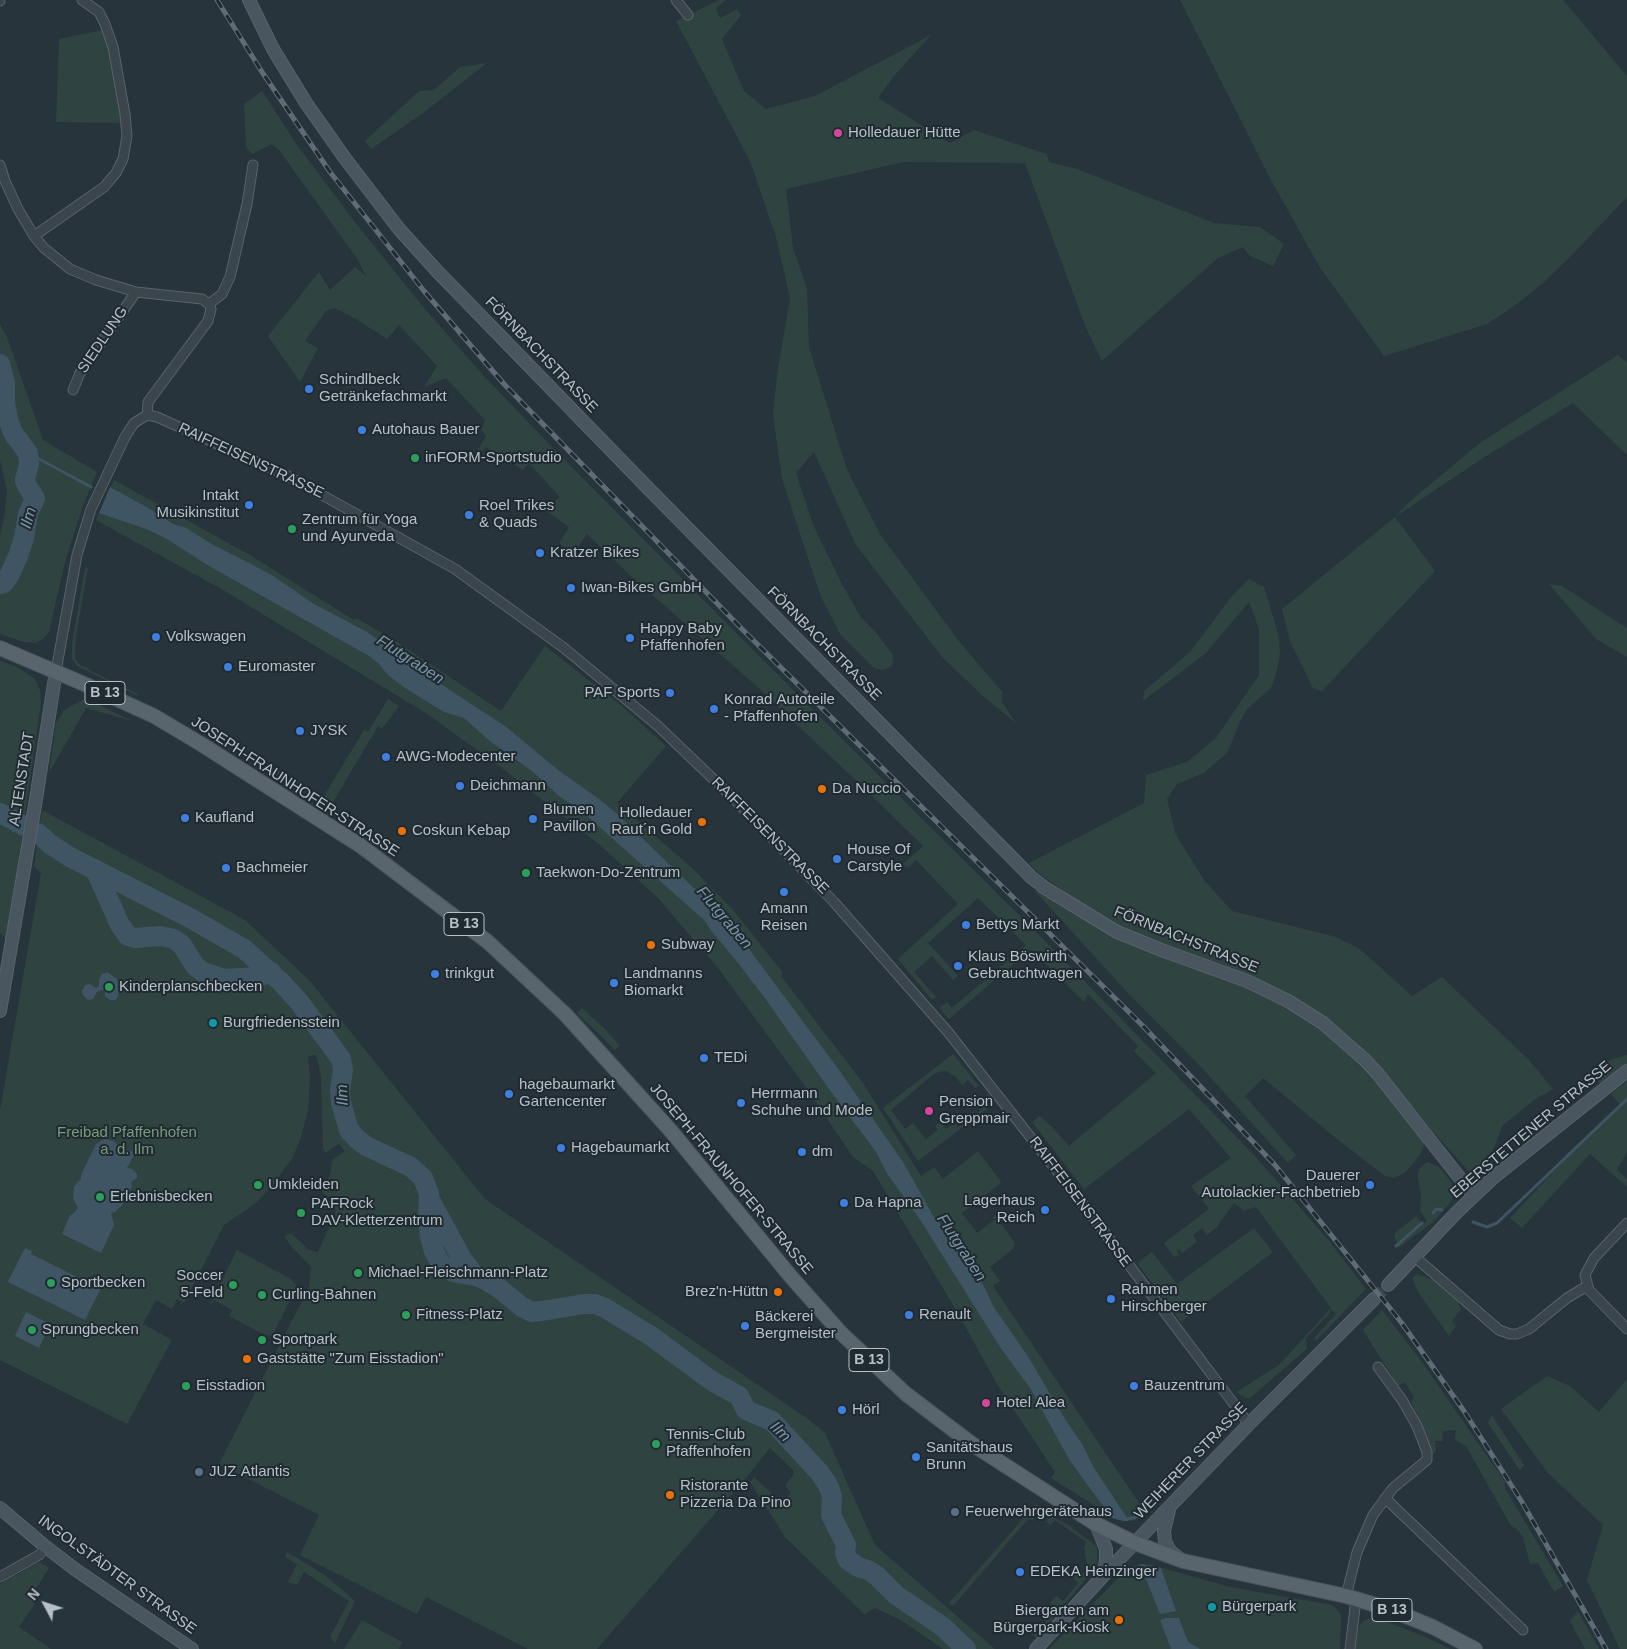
<!DOCTYPE html>
<html>
<head>
<meta charset="utf-8">
<style>
	body { margin:0 }
	#map { position:relative; width:1627px; height:1649px; overflow:hidden; background:#27343c; font-family:Helvetica,sans-serif }
	canvas { display:block }
	.north { position:absolute; left:20px; top:1579px; width:50px; height:50px; -webkit-text-stroke:4px #202a31; paint-order:stroke; rotate:310deg; font-size:14px; font-weight:700; line-height:20px; text-align:center; color:#b7c0c7 }
	.north::after { content:''; display:block; margin:auto; width:18px; height:22px; background:#b7c0c7; clip-path:polygon(50% 0,100% 100%,50% 72%,0 100%) }
</style>
</head>
<body>
<div id="map">
<canvas width="1627" height="1649"></canvas>
<div class="north">N</div>
</div>
<script>
const ctx = document.querySelector('canvas').getContext('2d');
ctx.lineJoin = 'round';
function fillPath(path, color) { ctx.fillStyle = color; ctx.fill(path, 'evenodd'); }
const poly = rows => new Path2D(rows.map(r => 'M' + r).join(''));
function trace(path, color, width, dash) { ctx.strokeStyle = color; ctx.lineWidth = width; ctx.lineCap = dash ? 'butt' : 'round'; ctx.setLineDash(dash || []); ctx.stroke(path); }
function label(font, color, halo, rows, align = 'center') {
  ctx.font = font + ' Helvetica,sans-serif'; ctx.lineWidth = 4; ctx.setLineDash([]); ctx.textBaseline = 'middle'; ctx.strokeStyle = halo; ctx.fillStyle = color; for (const [text, x, y, turn = 0] of rows) {
    ctx.save(); ctx.translate(x, y); ctx.rotate((+turn || 0) * Math.PI / 180); ctx.textAlign = isNaN(turn) ? turn : align; if (halo) ctx.strokeText(text, 0, 0); ctx.fillText(text, 0, 0); ctx.restore();
  }
}
fillPath(poly([
	[719,0,726,0,716,8,720,18,737,9,741,15,722,39,744,91,766,109,815,96,931,35,893,77,878,98,950,143,974,130,1047,154,1049,162,1077,169,1214,223,1260,227,1284,244,1273,266,1250,256,1243,247,1218,258,1102,361,1086,328,1025,163,903,162,786,189,793,248,807,288,809,347,847,470,880,534,958,640,1002,692,1002,702,1016,723,984,697,943,658,856,545,814,452,796,473,814,527,842,584,860,616,878,635,893,655,892,666,883,670,874,668,840,634,821,597,782,479,773,415,777,375,790,298,776,237,750,161,676,21],
	[1180,0,1563,0,1627,76,1627,197,1571,256,1544,282,1517,304,1487,324,1384,356,1319,266,1271,180],
	[107,29,126,123,56,122,59,39],
	[487,63,423,113,371,149,365,141,419,91,434,90,460,67],
	[262,91,297,145,354,221,425,309,483,375,548,443,765,662,1060,956,1254,1155,1330,1242,1366,1289,1316,1341,1315,1337,1336,1314,1331,1309,1329,1314,1306,1338,1307,1349,1250,1398,1246,1398,1236,1392,1279,1365,1331,1308,1256,1207,1244,1211,1234,1203,1216,1228,1207,1235,1202,1228,1193,1235,1197,1242,1182,1253,1179,1249,1177,1252,1179,1255,1174,1257,1164,1243,1209,1209,1191,1186,1231,1158,1189,1109,1084,1189,1032,1122,1040,1116,1053,1128,1069,1146,1156,1073,1134,1051,1138,1046,1088,994,1084,1002,1031,949,949,1019,939,1008,947,1002,952,1008,1026,945,978,898,928,943,958,976,953,980,932,956,914,972,936,997,932,1000,898,959,958,904,916,860,907,868,903,864,923,846,868,792,752,682,633,578,587,534,572,556,567,549,559,543,569,527,545,510,560,497,529,463,523,470,486,447,468,467,486,436,481,430,485,420,446,378,424,387,437,366,399,325,387,339,356,319,335,308,326,311,305,341,318,348,300,382,268,336,319,272,330,290,355,267,366,276,358,260,279,150,272,144,252,154,246,147,244,104],
	[0,324,7,337,43,440,97,472,83,506,66,558,49,632,43,639,36,643,24,642,0,634,0,535,4,519,7,491,0,460],
	[1618,355,1627,363,1627,455,1573,403,1483,458,1395,517,1435,571,1322,691,1313,688,1290,641,1282,609,1395,517,1409,502,1481,442],
	[114,480,250,555,354,620,356,618,394,640,501,711,545,646,623,707,666,746,617,803,691,867,733,910,783,973,781,976,863,1083,921,1176,934,1167,943,1179,978,1151,999,1179,1001,1183,962,1213,977,1233,995,1219,993,1217,995,1215,1015,1243,1013,1249,990,1267,1000,1281,993,1286,1145,1512,1142,1516,1133,1521,1116,1519,1051,1478,1055,1472,997,1384,956,1310,873,1171,853,1157,805,1086,718,968,658,898,601,846,503,769,429,715,223,590,96,520],
	[85,568,88,568,76,636,75,659,81,666,87,667,89,670,138,694,138,696,77,666,72,659,72,643],
	[1249,579,1264,587,1279,637,1280,656,1276,674,1271,688,1247,709,1239,724,1227,753,1204,773,1177,784,1167,799,1175,833,1204,880,1232,911,1336,937,1360,949,1412,996,1442,977,1529,1060,1553,1089,1537,1098,1503,1125,1493,1150,1475,1178,1434,1133,1385,1073,1353,1040,1327,1018,1286,994,1255,978,1127,930,1113,923,1079,903,1040,874,1029,863,1144,803,1146,775,1187,762,1216,738,1259,675,1259,629,1249,602,1206,653,1143,701,1144,691,1191,651,1232,596],
	[1549,584,1562,586,1627,628,1627,657,1596,639],
	[0,661,17,667,34,678,40,690,41,703,7,939,0,933],
	[388,699,399,706,382,729,378,726,329,809,321,801,364,730,368,732],
	[82,700,89,700,132,721,86,708,49,773,56,723,64,710],
	[267,763,314,792,312,795,265,767],
	[42,810,245,920,309,980,485,1199,808,1419,825,1433,875,1545,995,1649,943,1649,901,1620,875,1608,864,1614,785,1537,750,1482,754,1477,782,1503,791,1493,785,1486,794,1474,792,1469,770,1448,746,1478,597,1649,528,1649,426,1597,417,1614,300,1555,319,1515,219,1464,309,1287,311,1267,291,1246,284,1236,291,1233,309,1250,318,1252,336,1212,333,1201,321,1191,330,1175,332,1160,345,1151,339,1144,325,1153,323,1148,321,1076,316,1055,308,1056,310,1078,308,1110,301,1137,293,1157,272,1186,256,1203,224,1225,184,1303,177,1299,172,1309,156,1300,143,1324,172,1340,127,1424,0,1360,0,1110,41,873,34,866],
	[1034,890,1045,893,1116,939,1145,951,1242,982,1272,997,1314,1023,1337,1041,1369,1071,1423,1140,1424,1146,1420,1155,1406,1172,1394,1178,1385,1176,1332,1135,1263,1078,1245,1096,1296,1155,1288,1163,1201,1067,1127,992],
	[582,1008,605,1029,620,1046,615,1050,577,1013],
	[953,1054,979,1086,975,1088,968,1080,962,1085,956,1077,946,1071,935,1073,891,1110,905,1129,913,1123,926,1139,938,1130,935,1126,941,1122,946,1129,955,1122,958,1127,983,1108,981,1102,988,1094,995,1103,918,1161,883,1108],
	[1627,1055,1627,1064,1600,1084,1592,1071,1613,1059],
	[1627,1081,1627,1152,1617,1170,1627,1179,1627,1187,1590,1154,1522,1228,1510,1218,1570,1154,1620,1105,1611,1094],
	[1427,1162,1439,1167,1451,1182,1456,1192,1449,1204,1433,1222,1398,1248,1394,1234,1416,1216,1423,1224,1427,1221,1420,1211,1421,1194,1418,1179,1418,1173,1420,1168],
	[1254,1228,1273,1252,1181,1322,1137,1263,1152,1252,1177,1284],
	[237,1250,291,1279,297,1286,272,1336,265,1335,229,1316,232,1310,214,1300,211,1305,210,1304],
	[1417,1274,1433,1280,1455,1297,1461,1309,1452,1321,1456,1326,1449,1336,1418,1292,1412,1278],
	[1382,1310,1422,1362,1505,1482,1505,1488,1563,1586,1554,1592,1538,1563,1530,1564,1523,1537,1517,1529,1511,1526,1466,1446,1455,1440,1456,1430,1443,1431,1442,1441,1435,1441,1436,1452,1431,1455,1425,1432,1411,1401,1414,1398,1405,1382,1398,1386,1363,1330],
	[1547,1376,1570,1386,1599,1412,1627,1379,1627,1649,1620,1649,1587,1580,1603,1525,1548,1473,1501,1409],
	[1492,1415,1524,1465,1520,1471,1488,1423],
	[1036,1504,1042,1508,1033,1520,1028,1519,953,1606,949,1603],
	[1051,1516,1068,1525,1095,1545,1097,1550,1097,1563,1096,1567,1036,1638,1027,1631,1031,1625,1038,1630,1056,1609,1050,1603,1056,1596,1063,1601,1078,1583,1071,1576,1075,1571,1081,1576,1088,1569,1084,1548,1086,1542,1055,1520,1050,1525,1046,1521],
	[287,1552,325,1575,355,1601,335,1643,330,1637,349,1601,304,1572,297,1585,288,1582,297,1564,285,1557],
	[39,1562,49,1568,32,1595,38,1599,19,1627,51,1649,0,1649,0,1584],
	[1140,1564,1152,1565,1230,1587,1332,1605,1337,1609,1341,1615,1340,1649,1049,1649,1128,1568],
	[1578,1611,1593,1638,1599,1649,1585,1649,1570,1621],
	[1373,1617,1424,1636,1450,1649,1356,1649,1356,1642,1359,1626,1363,1621],
	[362,1620,402,1642,399,1649,344,1649]
]), '#2f4440');
fillPath(poly([
	[110,487,148,508,173,524,186,528,215,546,249,563,273,576,314,604,367,632,433,679,505,726,558,770,599,799,616,813,728,921,839,1070,903,1162,932,1214,959,1247,985,1288,993,1306,1027,1355,1065,1419,1082,1444,1094,1468,1129,1521,1123,1521,1112,1518,1070,1461,1030,1388,1000,1347,919,1218,888,1175,876,1152,829,1089,767,1001,735,959,712,932,705,921,584,813,559,796,532,771,491,742,464,718,444,712,405,688,388,675,378,663,369,656,209,566,167,539,149,530,99,513],
	[107,972,116,978,120,986,118,997,115,1000,110,1000,105,996,105,990,102,990,97,992,93,999,88,1000,83,995,82,991,85,985,90,984,96,988,99,986,99,980,102,974],
	[104,1139,113,1141,123,1149,132,1151,134,1155,127,1168,132,1169,137,1174,137,1178,131,1182,132,1186,124,1203,115,1212,111,1213,114,1225,101,1253,62,1234,70,1215,73,1214,78,1208,73,1198,74,1186,81,1179,81,1175,96,1144],
	[25,1248,32,1251,31,1254,93,1285,95,1282,102,1286,85,1320,8,1282],
	[26,1312,50,1324,39,1348,15,1336],
	[1140,1564,1161,1568,1176,1611,1160,1614],
	[1166,1618,1179,1618,1188,1642,1200,1649,1171,1649,1160,1620]
]), '#3f5563');
trace(poly([
	[28,453,91,487],
	[1433,1213,1436,1209,1442,1210],
	[1473,1222,1487,1227,1497,1223,1627,1099],
	[1396,1246,1422,1223],
	[1125,1519,1134,1518,1138,1515]
]), '#3f5563', 3);
trace(poly([
	[0,364,5,383,5,403,8,419,13,433,28,453,29,464,25,480,27,486,35,498,28,514,24,538,18,556,10,574,4,583,0,584],
	[0,813,24,826],
	[38,833,50,844,70,857,192,919,244,949,282,983,300,1003,341,1059,343,1070,340,1090,341,1103,349,1130,357,1139,366,1146,411,1167,423,1178,429,1194,428,1221,430,1237,434,1251,441,1264,453,1272,475,1276,484,1279,500,1289,522,1307,532,1312,548,1310,584,1304,595,1304,605,1308,651,1336,712,1381,739,1396,746,1410,772,1421,820,1473,828,1485,832,1497,831,1515,846,1545,845,1553,848,1560,858,1567,868,1570,876,1575,896,1595,943,1627,966,1649],
	[95,869,120,925,128,936,135,938,160,936,174,939,182,945,195,966,203,972,225,979,258,977,271,972],
	[430,1200,462,1259,475,1276]
]), '#3f5563', 20);
trace(poly([
	[1374,1299,1388,1285]
]), '#3d4951', 12, [12, 6]);
const street = poly([
	[676,0,688,15],
	[0,1,0,0],
	[0,165,5,181,18,209,34,236,44,248,70,269,96,280,136,292,202,299,209,304],
	[34,236,104,187,116,173,123,159,127,136,125,114,113,47,105,24,99,12,82,0],
	[209,304,222,294,230,277,247,204,253,165],
	[73,390,80,373,136,292],
	[147,415,148,402,208,321,211,309,209,304],
	[56,671,77,555,91,509,125,437,134,423,147,415,157,417,288,476,455,569,564,648,658,726,731,796,834,902,948,1032,1086,1208,1249,1424],
	[1627,1223,1594,1258,1585,1275,1589,1290,1627,1329],
	[1415,1257,1499,1330,1510,1334,1517,1334,1529,1329,1567,1298,1587,1286],
	[1385,1498,1523,1630],
	[0,1577,39,1555,46,1547],
	[1346,1596,1357,1552,1373,1515,1393,1488,1427,1460,1427,1452,1417,1426,1402,1400,1378,1367],
	[1350,1649,1356,1599]
]);
const secondary = poly([
	[249,0,273,49,306,103,344,157,399,229,436,270,643,483,1031,877,1045,888,1117,932,1164,951,1247,981,1288,1001,1323,1023,1365,1060,1378,1074,1474,1196],
	[0,1011,36,799,56,671],
	[1388,1285,1456,1213,1494,1177,1627,1071],
	[0,1508,46,1547,76,1570,192,1649],
	[1169,1510,1164,1531,1165,1542,1170,1551,1181,1560],
	[1096,1524,1106,1549,1106,1560,1103,1576],
	[1036,1649,1103,1576,1249,1424,1374,1299]
]);
const primary = poly([
	[0,648,82,683,154,716,201,744,361,846,488,942,565,1014,625,1080,671,1131,792,1278,841,1333,906,1394,972,1444,1096,1524,1135,1543,1183,1561,1346,1596,1389,1609,1433,1627,1475,1649]
]);
trace(street, '#59636a', 11);
trace(secondary, '#59636a', 14);
trace(primary, '#475158', 16);
trace(street, '#3b454c', 9);
trace(secondary, '#49555f', 12);
trace(primary, '#59656c', 14);
const rail = poly([
	[217,0,262,72,330,172,424,291,504,384,742,629,1142,1025,1275,1165,1401,1322,1464,1411,1522,1502,1606,1649]
]);
trace(rail, '#5f6c75', 5);
trace(rail, '#202a31', 3, [9]);
for (const [x, y, r, color] of [
	[838,133,5,"#d1479c"],
	[309,389,5,"#3f7fe0"],
	[362,430,5,"#3f7fe0"],
	[415,458,5,"#2e9e5b"],
	[249,505,5,"#3f7fe0"],
	[469,515,5,"#3f7fe0"],
	[292,529,5,"#2e9e5b"],
	[540,553,5,"#3f7fe0"],
	[571,588,5,"#3f7fe0"],
	[156,637,5,"#3f7fe0"],
	[630,638,5,"#3f7fe0"],
	[228,667,5,"#3f7fe0"],
	[670,693,5,"#3f7fe0"],
	[714,709,5,"#3f7fe0"],
	[300,731,5,"#3f7fe0"],
	[386,757,5,"#3f7fe0"],
	[460,786,5,"#3f7fe0"],
	[822,789,5,"#e8710a"],
	[185,818,5,"#3f7fe0"],
	[533,819,5,"#3f7fe0"],
	[702,822,5,"#e8710a"],
	[402,831,5,"#e8710a"],
	[837,859,5,"#3f7fe0"],
	[226,868,5,"#3f7fe0"],
	[526,873,5,"#2e9e5b"],
	[784,892,5,"#3f7fe0"],
	[966,925,5,"#3f7fe0"],
	[651,945,5,"#e8710a"],
	[958,966,5,"#3f7fe0"],
	[435,974,5,"#3f7fe0"],
	[614,983,5,"#3f7fe0"],
	[109,987,5,"#2e9e5b"],
	[213,1023,5,"#0f9aa8"],
	[704,1058,5,"#3f7fe0"],
	[509,1094,5,"#3f7fe0"],
	[741,1103,5,"#3f7fe0"],
	[929,1111,5,"#d1479c"],
	[561,1148,5,"#3f7fe0"],
	[802,1152,5,"#3f7fe0"],
	[258,1185,5,"#2e9e5b"],
	[1370,1185,5,"#3f7fe0"],
	[100,1197,5,"#2e9e5b"],
	[844,1203,5,"#3f7fe0"],
	[1045,1210,5,"#3f7fe0"],
	[301,1213,5,"#2e9e5b"],
	[358,1273,5,"#2e9e5b"],
	[51,1283,5,"#2e9e5b"],
	[233,1285,5,"#2e9e5b"],
	[778,1292,5,"#e8710a"],
	[262,1295,5,"#2e9e5b"],
	[1111,1299,5,"#3f7fe0"],
	[406,1315,5,"#2e9e5b"],
	[909,1315,5,"#3f7fe0"],
	[745,1326,5,"#3f7fe0"],
	[32,1330,5,"#2e9e5b"],
	[262,1340,5,"#2e9e5b"],
	[247,1359,5,"#e8710a"],
	[186,1386,5,"#2e9e5b"],
	[1134,1386,5,"#3f7fe0"],
	[986,1403,5,"#d1479c"],
	[842,1410,5,"#3f7fe0"],
	[656,1444,5,"#2e9e5b"],
	[916,1457,5,"#3f7fe0"],
	[199,1472,5,"#5c6f8a"],
	[670,1495,5,"#e8710a"],
	[955,1512,5,"#5c6f8a"],
	[1020,1572,5,"#3f7fe0"],
	[1212,1607,5,"#0f9aa8"],
	[1119,1620,5,"#e8710a"]
]) { const dot = new Path2D(); dot.arc(x, y, r, 0, 2 * Math.PI); ctx.fillStyle = color; ctx.fill(dot); trace(dot, '#202a31', 2); }
for (const [x, y, w] of [
	[105,693,40],
	[464,924,40],
	[869,1360,40],
	[1392,1610,40]
]) { const box = new Path2D(); box.roundRect(x - w / 2, y - 11.5, w, 23, 4); ctx.fillStyle = '#202a31'; ctx.fill(box); trace(box, '#b7c0c7', 1); }
label('bold 14px', '#b7c0c7', null, [
	["B 13",105,693],
	["B 13",464,924],
	["B 13",869,1360],
	["B 13",1392,1610]
]);
label('15px', '#b7c0c7', '#202a31', [
	["Holledauer Hütte",848,133],
	["Schindlbeck",319,380],
	["Getränkefachmarkt",319,397],
	["Autohaus Bauer",372,430],
	["inFORM-Sportstudio",425,458],
	["Intakt",239,496,"right"],
	["Musikinstitut",239,513,"right"],
	["Roel Trikes",479,506],
	["& Quads",479,523],
	["Zentrum für Yoga",302,520],
	["und Ayurveda",302,537],
	["Kratzer Bikes",550,553],
	["Iwan-Bikes GmbH",581,588],
	["Happy Baby",640,629],
	["Pfaffenhofen",640,646],
	["Volkswagen",166,637],
	["Euromaster",238,667],
	["PAF Sports",660,693,"right"],
	["Konrad Autoteile",724,700],
	["- Pfaffenhofen",724,717],
	["JYSK",310,731],
	["AWG-Modecenter",396,757],
	["Deichmann",470,786],
	["Da Nuccio",832,789],
	["Blumen",543,810],
	["Pavillon",543,827],
	["Holledauer",692,813,"right"],
	["Raut´n Gold",692,830,"right"],
	["Kaufland",195,818],
	["Coskun Kebap",412,831],
	["House Of",847,850],
	["Carstyle",847,867],
	["Bachmeier",236,868],
	["Taekwon-Do-Zentrum",536,873],
	["Amann",784,909,"center"],
	["Reisen",784,926,"center"],
	["Bettys Markt",976,925],
	["Subway",661,945],
	["Klaus Böswirth",968,957],
	["Gebrauchtwagen",968,974],
	["trinkgut",445,974],
	["Landmanns",624,974],
	["Biomarkt",624,991],
	["Kinderplanschbecken",119,987],
	["Burgfriedensstein",223,1023],
	["TEDi",714,1058],
	["hagebaumarkt",519,1085],
	["Gartencenter",519,1102],
	["Herrmann",751,1094],
	["Schuhe und Mode",751,1111],
	["Pension",939,1102],
	["Greppmair",939,1119],
	["Hagebaumarkt",571,1148],
	["dm",812,1152],
	["Dauerer",1360,1176,"right"],
	["Autolackier-Fachbetrieb",1360,1193,"right"],
	["Umkleiden",268,1185],
	["Erlebnisbecken",110,1197],
	["Lagerhaus",1035,1201,"right"],
	["Reich",1035,1218,"right"],
	["Da Hapna",854,1203],
	["PAFRock",311,1204],
	["DAV-Kletterzentrum",311,1221],
	["Michael-Fleischmann-Platz",368,1273],
	["Soccer",223,1276,"right"],
	["5-Feld",223,1293,"right"],
	["Sportbecken",61,1283],
	["Rahmen",1121,1290],
	["Hirschberger",1121,1307],
	["Brez'n-Hüttn",768,1292,"right"],
	["Curling-Bahnen",272,1295],
	["Fitness-Platz",416,1315],
	["Renault",919,1315],
	["Bäckerei",755,1317],
	["Bergmeister",755,1334],
	["Sprungbecken",42,1330],
	["Sportpark",272,1340],
	["Gaststätte \"Zum Eisstadion\"",257,1359],
	["Eisstadion",196,1386],
	["Bauzentrum",1144,1386],
	["Hotel Alea",996,1403],
	["Hörl",852,1410],
	["Tennis-Club",666,1435],
	["Pfaffenhofen",666,1452],
	["Sanitätshaus",926,1448],
	["Brunn",926,1465],
	["JUZ Atlantis",209,1472],
	["Ristorante",680,1486],
	["Pizzeria Da Pino",680,1503],
	["Feuerwehrgerätehaus",965,1512],
	["EDEKA Heinzinger",1030,1572],
	["Bürgerpark",1222,1607],
	["Biergarten am",1109,1611,"right"],
	["Bürgerpark-Kiosk",1109,1628,"right"]
], 'left');
label('15px', '#b7c0c7', '#202a31', [
	["SIEDLUNG",103,340,-56],
	["FÖRNBACHSTRASSE",541,355,46],
	["RAIFFEISENSTRASSE",251,461,25],
	["FÖRNBACHSTRASSE",824,644,45],
	["ALTENSTADT",22,779,-81],
	["JOSEPH-FRAUNHOFER-STRASSE",295,787,33],
	["RAIFFEISENSTRASSE",770,836,45],
	["FÖRNBACHSTRASSE",1186,940,22],
	["EBERSTETTENER STRASSE",1531,1130,-40],
	["JOSEPH-FRAUNHOFER-STRASSE",731,1179,50],
	["RAIFFEISENSTRASSE",1080,1202,53],
	["WEIHERER STRASSE",1191,1461,-46],
	["INGOLSTÄDTER STRASSE",117,1575,36]
]);
label('15px', '#789b7a', '#202a31', [
	["Freibad Pfaffenhofen",127,1133],
	["a. d. Ilm",127,1150]
]);
label('italic 16px', '#7b96a7', '#202a31', [
	["Ilm",29,518,-74],
	["Flutgraben",410,660,33],
	["Flutgraben",724,918,50],
	["Ilm",343,1095,-92],
	["Flutgraben",961,1248,57],
	["Ilm",780,1432,45]
]);
</script>
</body>
</html>
